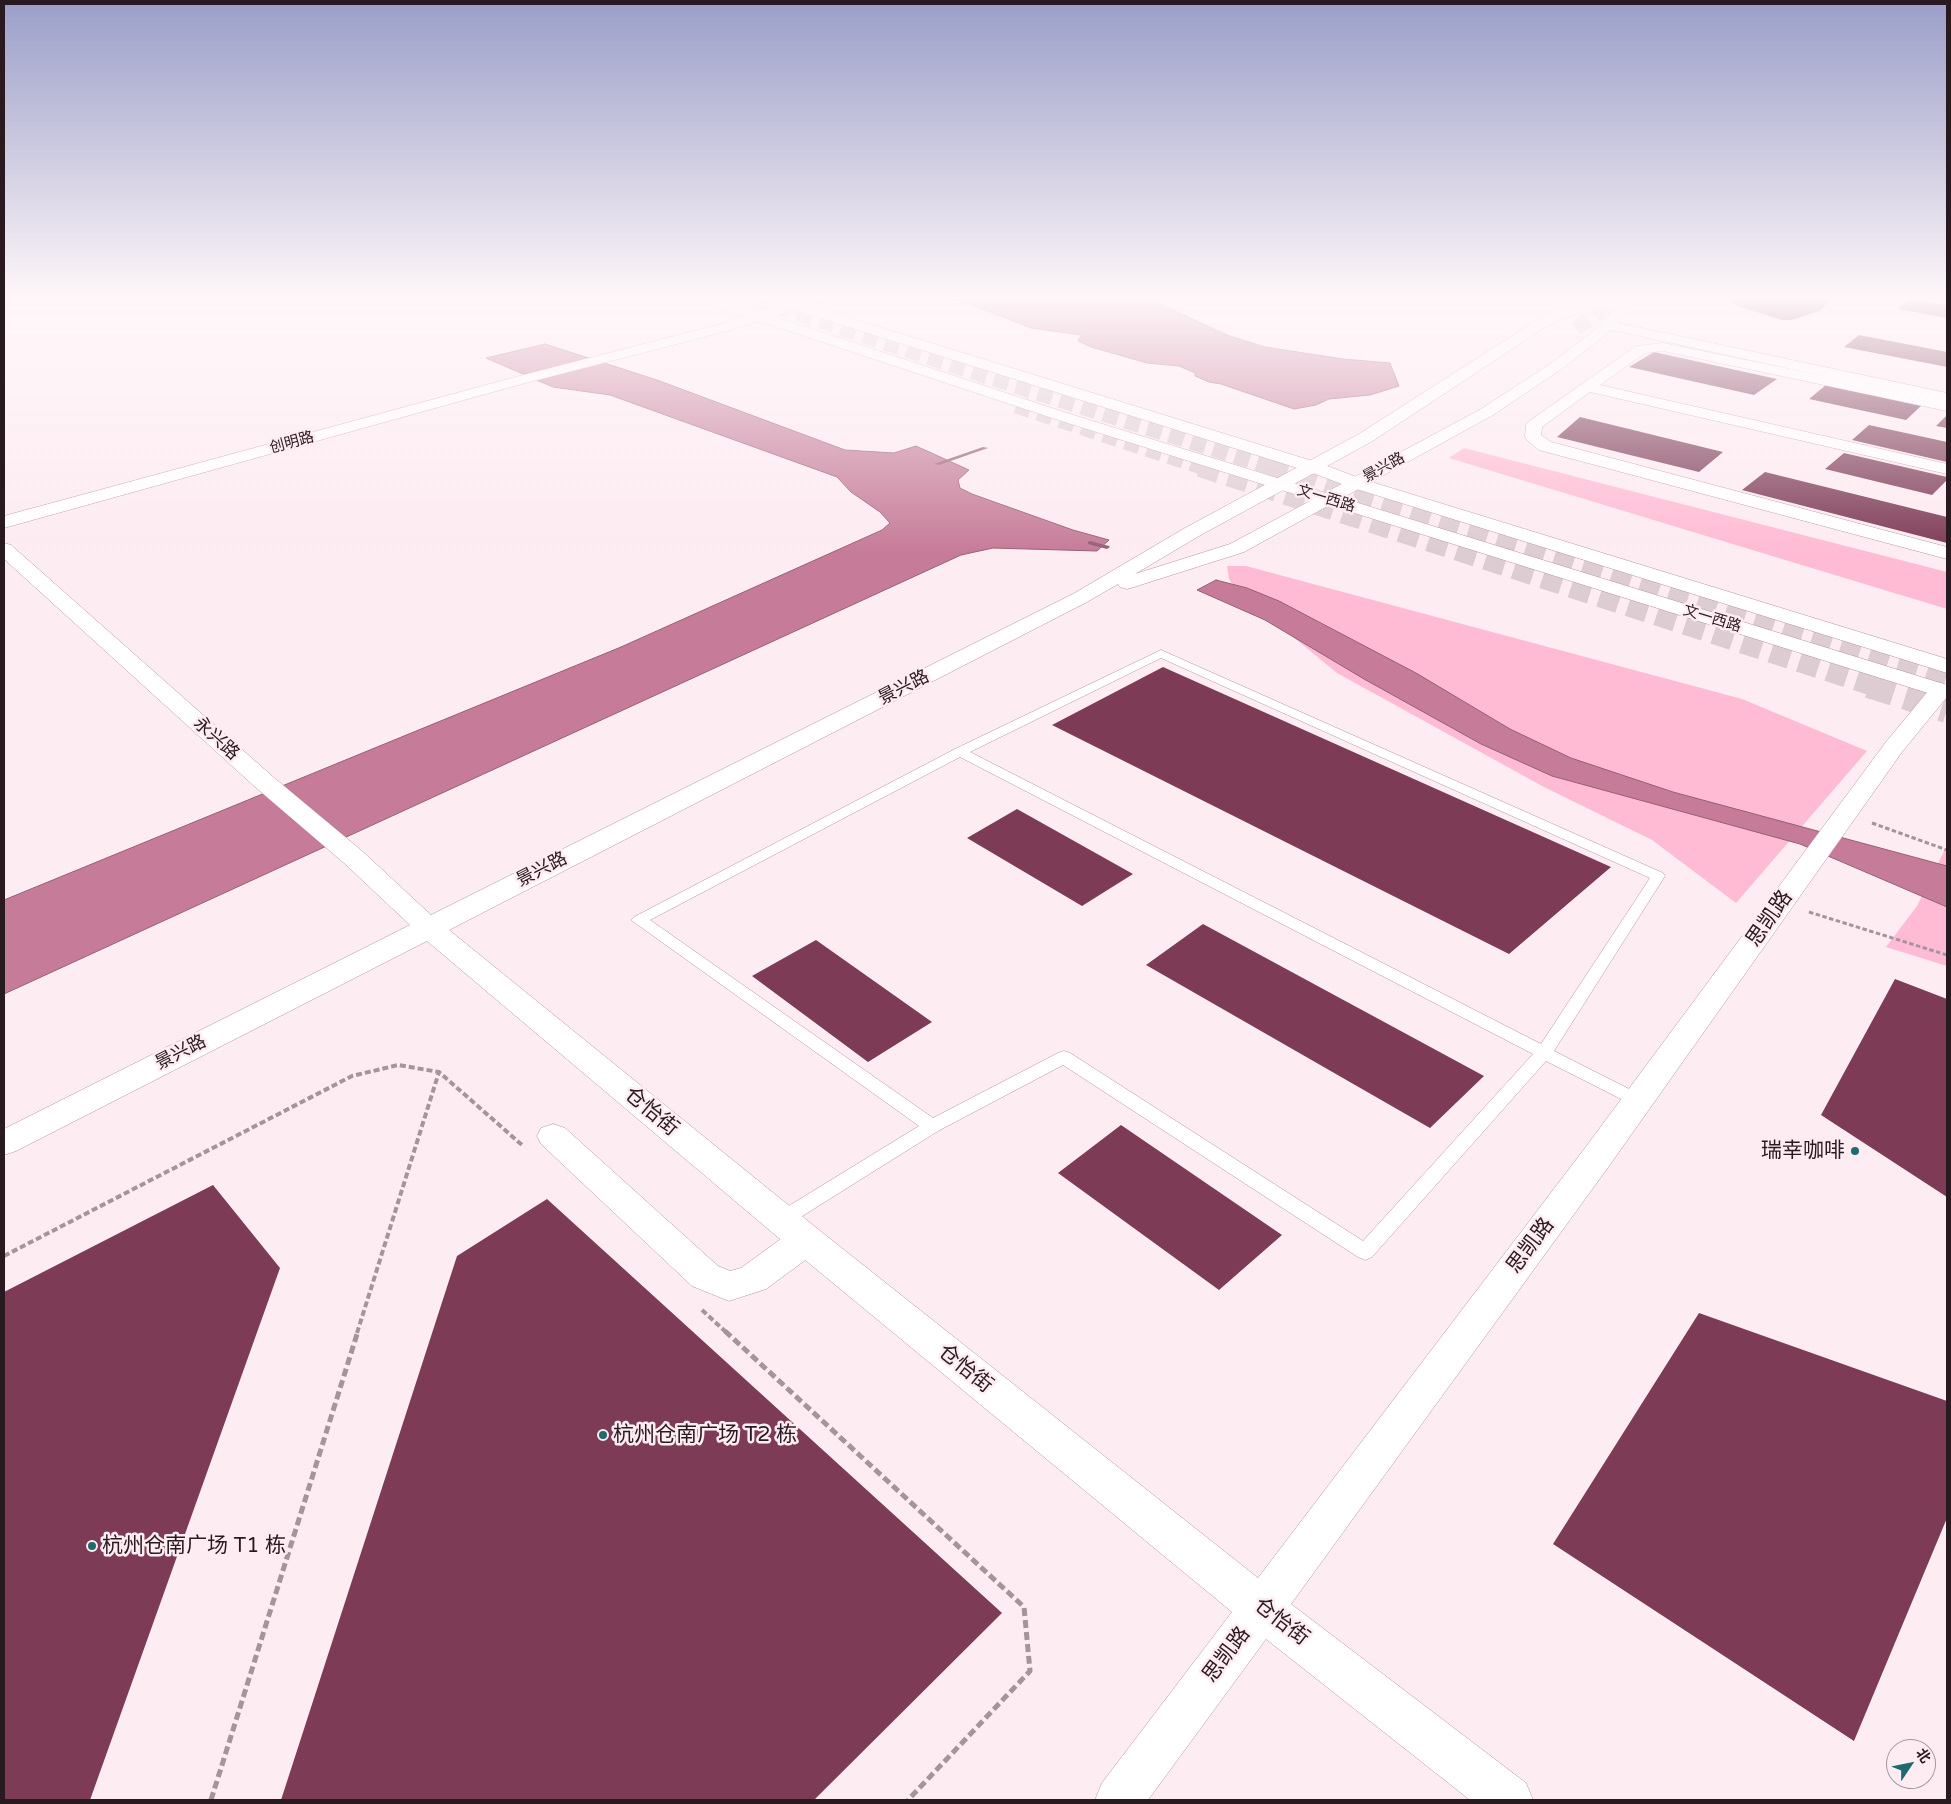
<!DOCTYPE html>
<html>
<head>
<meta charset="utf-8">
<style>
	body { margin:0 }
	#map { position:relative; width:1951px; height:1804px; overflow:hidden; background:#fdecf2; font-family:"Varela Round","Noto Sans SC",sans-serif }
	canvas { display:block }
	.frame { position:absolute; inset:0; border:5px solid #291a1f; pointer-events:none }
	.north { position:absolute; left:1886px; top:1739px; width:50px; height:50px; box-sizing:border-box; background:#fdecf2; border:1px solid #a8989e; border-radius:50%; rotate:56deg; font-size:14px; font-weight:700; line-height:20px; text-align:center; color:#291a1f }
	.north::after { content:''; display:block; margin:auto; width:18px; height:22px; background:#1d6a6f; clip-path:polygon(50% 0,100% 100%,50% 72%,0 100%) }
</style>
</head>
<body>
<div id="map">
<canvas width="1951" height="1804"></canvas>
<div class="frame"></div>
<div class="north">北</div>
</div>
<script>
const ctx = document.querySelector('canvas').getContext('2d');
ctx.lineJoin = 'round';
function fillPath(path, color) { ctx.fillStyle = color; ctx.fill(path, 'evenodd'); }
const poly = rows => new Path2D(rows.map(r => 'M' + r).join(''));
function trace(path, color, width, dash) { ctx.strokeStyle = color; ctx.lineWidth = width; ctx.lineCap = dash ? 'butt' : 'round'; ctx.setLineDash(dash || []); ctx.stroke(path); }
function label(font, color, halo, rows, align = 'center') {
  ctx.font = font + ' "Varela Round","Noto Sans SC",sans-serif'; ctx.lineWidth = 5; ctx.setLineDash([]); ctx.textBaseline = 'middle'; ctx.strokeStyle = halo; ctx.fillStyle = color; for (const [text, x, y, turn = 0] of rows) {
    ctx.save(); ctx.translate(x, y); ctx.rotate((+turn || 0) * Math.PI / 180); ctx.textAlign = isNaN(turn) ? turn : align; if (halo) ctx.strokeText(text, 0, 0); ctx.fillText(text, 0, 0); ctx.restore();
  }
}
fillPath(poly([
	[1464,448,1947,572,1947,609,1449,458],
	[1227,566,1246,566,1742,699,1867,751,1736,903,1652,840,1544,787,1337,673,1236,590,1229,579],
	[1947,845,1947,966,1886,947,1917,906]
]), '#ffbbd3');
const water = poly([
	[956,299,1150,299,1227,335,1265,347,1343,359,1390,363,1399,386,1370,395,1329,399,1316,405,1294,409,1221,384,1209,382,1195,376,1195,373,1179,366,1147,363,1091,347,1078,341,1081,335,1031,328,956,299],
	[545,344,657,380,845,450,894,453,916,446,969,470,958,480,960,488,972,494,1073,530,1109,540,1097,551,993,548,961,555,4,994,4,900,621,647,882,530,890,523,880,512,851,492,837,477,610,395,553,387,486,358,545,344],
	[1216,580,1247,588,1279,601,1416,673,1510,729,1571,758,1673,792,1947,866,1947,907,1800,844,1552,776,1481,744,1364,679,1265,620,1197,590,1216,580]
]);
fillPath(water, '#c67c98');
trace(water, '#975f74', 1);
fillPath(poly([
	[983,447,988,448,939,465,934,464,983,447],
	[1090,541,1109,546,1110,547,1107,549,1088,544,1088,542,1090,541]
]), '#975f74');
fillPath(poly([
	[1727,299,1831,299,1820,311,1791,320,1782,320,1737,306],
	[1909,299,1947,305,1947,318,1898,309],
	[1859,335,1947,352,1947,367,1844,347],
	[1654,352,1777,379,1754,395,1629,367],
	[1826,385,1921,406,1906,420,1809,399],
	[1947,415,1947,428,1936,426],
	[1580,417,1723,452,1699,472,1557,437],
	[1869,425,1947,442,1947,462,1852,440],
	[1844,453,1947,477,1947,480,1932,495,1825,469],
	[1765,472,1947,517,1947,543,1742,490],
	[1163,667,1611,867,1509,954,1052,725],
	[1017,809,1133,874,1082,906,967,838],
	[1203,924,1484,1076,1430,1128,1146,965],
	[816,940,932,1022,868,1062,752,976],
	[1895,979,1947,999,1947,1197,1821,1115],
	[1121,1125,1282,1235,1219,1290,1058,1173],
	[213,1185,280,1268,90,1800,4,1800,4,1292],
	[547,1199,1002,1613,814,1800,281,1800,457,1256],
	[1699,1313,1947,1401,1947,1518,1854,1741,1553,1544]
]), '#7d3b56');
trace(poly([
	[1576,328,1620,299]
]), '#ddccd2', 15, [15, 8]);
trace(poly([
	[754,299,966,370,1272,468],
	[1016,406,1204,468]
]), '#ddccd2', 15, [15, 8]);
trace(poly([
	[1200,467,1873,686],
	[1268,467,1947,681]
]), '#ddccd2', 20, [20, 10]);
trace(poly([
	[1869,685,1947,710]
]), '#ddccd2', 26, [26, 12]);
const service = poly([
	[1161,650,1663,873,1665,876,1554,1051,1643,1096,1646,1100,1643,1104,1637,1106,1631,1104,1546,1061,1372,1257,1365,1260,1358,1257,1063,1065,938,1131,788,1225,781,1227,774,1225,771,1220,774,1215,919,1126,631,920,634,917,955,749,1161,650],
	[1161,658,1650,878,1541,1044,970,752,1161,658],
	[960,757,1533,1054,1363,1241,1070,1053,1064,1051,1058,1053,933,1118,650,920,960,757]
]);
const minor = poly([
	[1663,343,1947,401,1947,411,1663,351,1645,353,1600,385,1947,464,1947,474,1590,392,1542,427,1541,435,1551,442,1947,547,1947,559,1539,450,1527,440,1525,436,1526,425,1528,422,1636,346,1663,343],
	[553,1124,565,1128,718,1266,730,1271,741,1268,793,1230,806,1226,819,1230,824,1240,819,1250,766,1289,729,1301,692,1286,541,1144,537,1136,541,1128,553,1124]
]);
const tertiary = poly([
	[796,299,817,299,816,302,731,330,518,385,4,528,4,516,508,379,721,324,796,299],
	[1580,299,1596,299,1581,311,1547,326,1371,442,1199,536,1135,574,1230,544,1481,409,1553,362,1601,325,1623,299,1637,299,1618,323,1947,393,1947,403,1612,330,1563,368,1493,415,1244,552,1134,587,1127,589,1120,587,1118,584,1087,602,449,930,819,1230,1258,1578,1585,1148,1886,742,1933,685,1941,683,1947,685,1947,697,1902,752,1609,1166,1291,1604,1526,1783,1533,1800,1470,1800,1266,1639,1148,1800,1095,1800,1102,1783,1232,1612,793,1250,427,941,16,1151,4,1155,4,1129,410,925,344,863,254,786,4,559,4,543,11,545,272,776,362,851,431,915,1073,594,1185,528,1359,434,1537,320,1580,299]
]);
const primary = poly([
	[700,299,721,299,1067,413,1947,685,1947,699,1055,419,701,302,700,299],
	[768,299,789,299,1319,463,1362,479,1947,659,1947,673,1350,487,1307,471,769,302,768,299]
]);
trace(service, '#b993a0', 1);
trace(minor, '#b993a0', 1);
trace(tertiary, '#b993a0', 1);
trace(primary, '#b993a0', 1);
trace(poly([
	[1872,823,1947,850],
	[1809,912,1947,955]
]), '#a5959a', 3, [4.5, 2.5]);
trace(poly([
	[4,1256,352,1076,398,1065,439,1072,522,1145],
	[702,1310,727,1333],
	[357,1333,439,1072]
]), '#a5959a', 4, [6, 3]);
trace(poly([
	[725,1331,1024,1607,1030,1671,908,1800],
	[211,1800,358,1331]
]), '#a5959a', 5, [8, 4]);
fillPath(service, '#fff');
fillPath(minor, '#fff');
fillPath(tertiary, '#fff');
fillPath(primary, '#fff');
const sky = ctx.createLinearGradient(0, 0, 0, 552);
sky.addColorStop(0, '#9a9ec8');
sky.addColorStop(0.54, '#fef6f9');
sky.addColorStop(1, '#fef6f900');
ctx.fillStyle = sky;
ctx.fillRect(0, 0, 1951, 552);
for (const [x, y, r, color] of [
	[1855,1151,5,"#1d6a6f"],
	[603,1435,5,"#1d6a6f"],
	[92,1546,5,"#1d6a6f"]
]) { const dot = new Path2D(); dot.arc(x, y, r, 0, 2 * Math.PI); ctx.fillStyle = color; ctx.fill(dot); trace(dot, '#fdecf2', 2); }
label('15px', '#291a1f', '#fdecf2', [
	["创明路",292,443,-15],
	["景兴路",1384,468,-29],
	["文一西路",1326,499,17],
	["文一西路",1712,619,17]
]);
label('18px', '#291a1f', '#fdecf2', [
	["景兴路",904,688,-27],
	["永兴路",216,739,42],
	["景兴路",542,870,-27],
	["景兴路",181,1053,-27]
]);
label('21px', '#291a1f', '#fdecf2', [
	["思凯路",1770,919,-55],
	["仓怡街",651,1112,40],
	["思凯路",1531,1246,-53],
	["仓怡街",965,1369,39],
	["仓怡街",1281,1622,38],
	["思凯路",1227,1655,-53]
]);
label('21px', '#291a1f', '#fdecf2', [
	["瑞幸咖啡",1845,1151,"right"],
	["杭州仓南广场 T2 栋",613,1435],
	["杭州仓南广场 T1 栋",102,1546]
], 'left');
</script>
</body>
</html>
